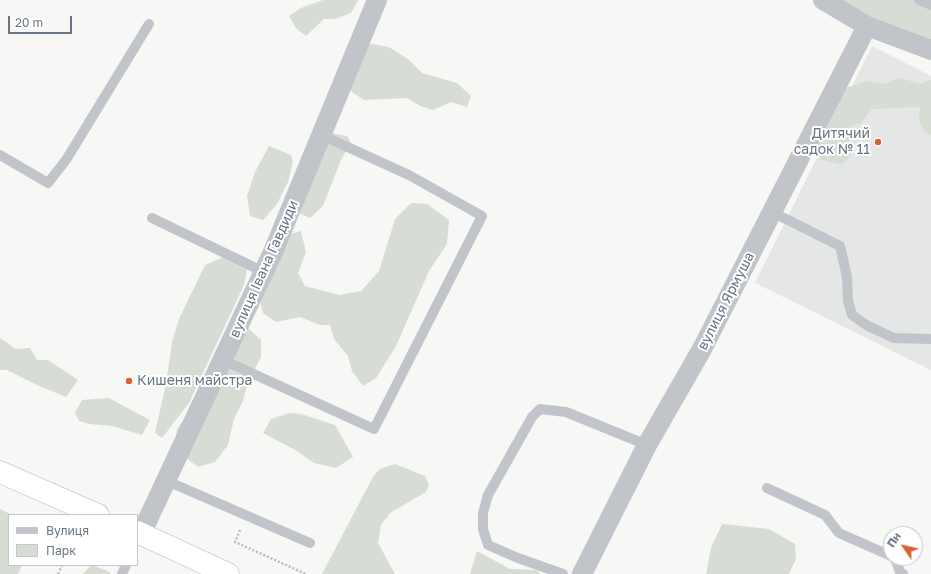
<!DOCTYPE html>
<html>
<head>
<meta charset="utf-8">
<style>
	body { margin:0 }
	#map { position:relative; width:931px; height:574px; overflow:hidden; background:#f7f7f5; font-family:"Golos Text",sans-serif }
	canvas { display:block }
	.legend { position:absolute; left:8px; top:514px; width:130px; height:52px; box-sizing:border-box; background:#fff; border:1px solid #c3c8ce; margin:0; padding:5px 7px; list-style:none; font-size:12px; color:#687684 }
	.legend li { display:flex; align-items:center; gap:8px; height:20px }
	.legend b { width:20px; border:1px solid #c3c8ce }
	.north { position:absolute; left:883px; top:526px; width:40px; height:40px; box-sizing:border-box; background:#fff; border:1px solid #c3c8ce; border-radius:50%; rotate:304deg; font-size:11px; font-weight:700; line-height:16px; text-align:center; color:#687684 }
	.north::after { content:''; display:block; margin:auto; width:14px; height:18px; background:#db6031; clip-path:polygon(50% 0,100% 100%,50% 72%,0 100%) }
	.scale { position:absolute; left:8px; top:16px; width:64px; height:18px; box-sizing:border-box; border:2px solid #687684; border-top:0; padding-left:5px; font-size:12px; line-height:14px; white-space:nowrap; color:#687684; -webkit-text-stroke:3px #fff; paint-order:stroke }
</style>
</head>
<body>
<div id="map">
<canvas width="931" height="574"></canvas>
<ul class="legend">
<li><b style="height:5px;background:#c1c4c8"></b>Вулиця</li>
<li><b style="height:11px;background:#d7dcd4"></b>Парк</li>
</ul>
<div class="north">Пн</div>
<div class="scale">20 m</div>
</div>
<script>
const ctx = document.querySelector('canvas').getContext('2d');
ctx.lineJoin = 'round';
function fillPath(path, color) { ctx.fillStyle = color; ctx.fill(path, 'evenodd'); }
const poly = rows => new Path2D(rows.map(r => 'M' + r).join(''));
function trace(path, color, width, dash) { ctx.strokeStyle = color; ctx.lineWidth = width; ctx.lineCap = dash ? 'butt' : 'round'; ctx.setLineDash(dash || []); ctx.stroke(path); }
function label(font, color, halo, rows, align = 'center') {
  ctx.font = font + ' "Golos Text",sans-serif'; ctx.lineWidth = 4; ctx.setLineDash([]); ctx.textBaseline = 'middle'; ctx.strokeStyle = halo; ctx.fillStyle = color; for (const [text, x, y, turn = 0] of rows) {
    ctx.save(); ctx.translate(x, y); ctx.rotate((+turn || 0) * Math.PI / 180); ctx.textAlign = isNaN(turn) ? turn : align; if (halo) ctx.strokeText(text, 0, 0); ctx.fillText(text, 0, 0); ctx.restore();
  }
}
fillPath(poly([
	[872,46,931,76,931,370,755,283]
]), '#e5e6e6');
fillPath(poly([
	[323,0,358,0,351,13,335,19,324,19,306,36,296,28,289,16,301,8],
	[814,0,931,0,931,43],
	[372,44,389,47,409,60,422,73,457,83,471,96,467,107,451,102,433,110,420,106,407,98,364,100,349,90,355,49],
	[899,78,922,84,931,80,931,135,924,131,919,120,920,107,872,109,861,123,849,127,846,134,854,150,844,163,839,164,821,160,816,144,845,88,867,81,884,84],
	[331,133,347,136,351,142,341,160,323,206,310,218,299,213],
	[269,146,291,155,293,162,288,182,277,204,263,220,250,216,247,196,255,172],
	[411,203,427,204,449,220,447,244,429,271,396,346,376,378,363,386,352,371,348,356,334,339,330,325,320,325,300,317,276,322,263,313,259,296,284,236,301,231,306,252,298,273,305,286,339,295,361,291,379,271,395,219],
	[226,256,247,269,244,285,189,403,162,438,155,433,166,384,172,342,179,319,205,265],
	[248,328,261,340,261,357,248,382,243,401,234,419,228,445,215,462,198,467,180,453,175,444,177,429],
	[0,338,16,349,30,348,37,360,48,360,78,380,66,397,37,385,7,370,0,370],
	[109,398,150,420,142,435,112,426,89,424,79,421,75,413,82,400],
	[289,413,301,414,335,425,353,457,336,468,314,463,297,451,263,433,271,419],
	[395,464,425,476,429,485,426,492,390,513,381,525,378,543,395,574,322,574,374,475,380,469],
	[0,509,12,515,9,515,9,565,22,565,18,574,0,574],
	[722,524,769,529,795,544,796,559,789,574,706,574,711,548],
	[477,551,510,569,537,570,540,574,470,574],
	[91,565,108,571,111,574,83,574]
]), '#d7dcd4');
const highway = poly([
	[0,472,98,515],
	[137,532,228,574]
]);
trace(highway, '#b4b7bb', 23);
trace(poly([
	[240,530,235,542,306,574],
	[58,574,62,565]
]), '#bbbdc0', 2.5, [2, 2]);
trace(poly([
	[919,0,931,5],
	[0,155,48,183,66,160,149,24],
	[772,212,840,246,847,277,848,301,852,315,868,326,894,338,931,339],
	[152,218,264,272],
	[223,360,374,429,482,216,409,175,321,135],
	[167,481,310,543],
	[767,488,825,515,839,533,891,556],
	[895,558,900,572,903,574],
	[122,574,126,565],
	[563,574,518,558,488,545,483,529,483,513,488,495,532,417,540,409,566,412,647,445]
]), '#c1c4c8', 10);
trace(poly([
	[823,0,867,26,931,50],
	[141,534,273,252,377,0],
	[582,574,647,445,702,349,867,26]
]), '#c1c4c8', 20);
trace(highway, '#fff', 22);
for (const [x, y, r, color] of [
	[878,142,4,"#db6031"],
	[129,381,4,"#db6031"]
]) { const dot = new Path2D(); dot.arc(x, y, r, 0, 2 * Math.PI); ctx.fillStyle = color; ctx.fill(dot); trace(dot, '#fff', 1.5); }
label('14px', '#687684', '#fff', [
	["Дитячий",870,134],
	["садок № 11",870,150],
	["Кишеня майстра",137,381,"left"]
], 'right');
label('14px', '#687684', '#fff', [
	["вулиця Івана Гавдиди",264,269,-66],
	["вулиця Ярмуша",726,301,-63]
]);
</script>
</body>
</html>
